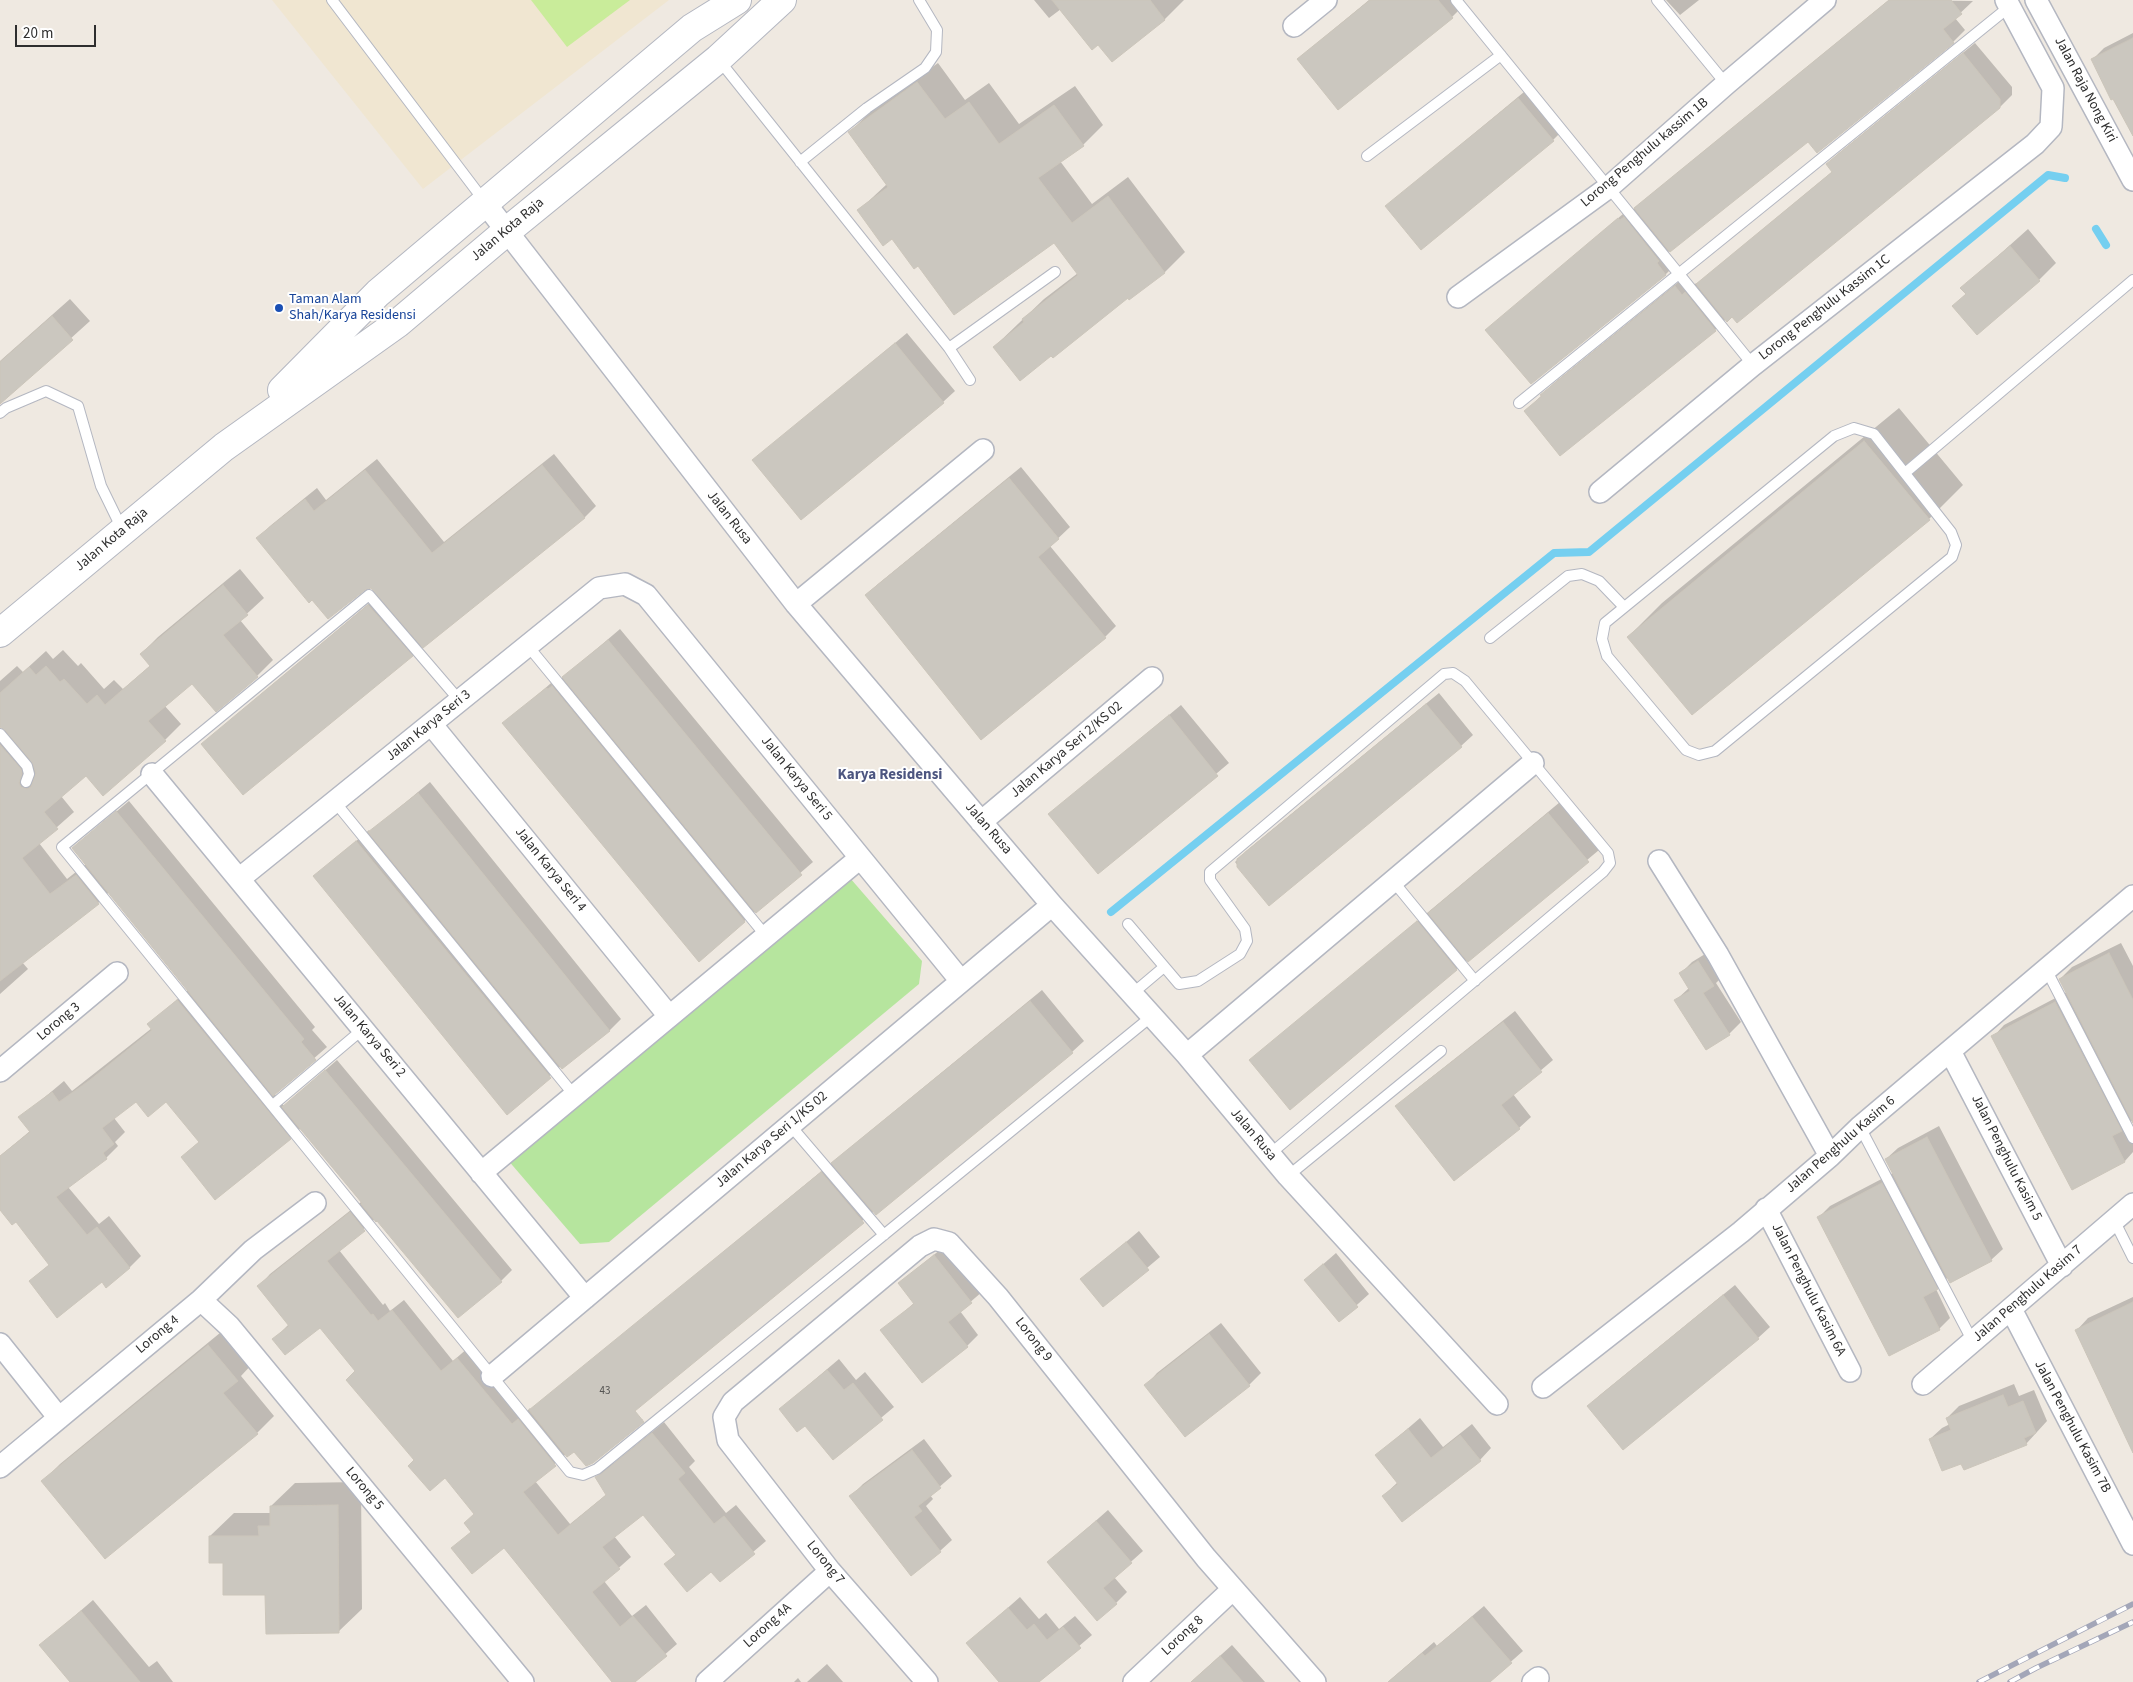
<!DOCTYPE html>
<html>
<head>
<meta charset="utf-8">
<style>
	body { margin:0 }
	#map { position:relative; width:2133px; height:1682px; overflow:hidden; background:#efe9e1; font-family:"Source Sans 3",sans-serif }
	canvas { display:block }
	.scale { position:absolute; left:15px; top:25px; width:81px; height:22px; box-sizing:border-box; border:2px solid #2e2e2e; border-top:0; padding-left:6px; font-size:15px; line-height:18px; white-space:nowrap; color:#2e2e2e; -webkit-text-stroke:4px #fff; paint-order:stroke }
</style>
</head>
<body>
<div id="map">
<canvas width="2133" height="1682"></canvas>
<div class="scale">20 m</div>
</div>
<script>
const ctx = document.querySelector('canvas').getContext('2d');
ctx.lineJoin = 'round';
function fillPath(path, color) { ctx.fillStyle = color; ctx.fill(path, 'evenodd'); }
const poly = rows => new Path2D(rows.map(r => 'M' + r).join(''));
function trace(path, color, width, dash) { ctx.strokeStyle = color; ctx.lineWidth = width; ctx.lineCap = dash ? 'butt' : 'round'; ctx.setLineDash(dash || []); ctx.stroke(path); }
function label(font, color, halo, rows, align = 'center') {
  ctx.font = font + ' "Source Sans 3",sans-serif'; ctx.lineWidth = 4; ctx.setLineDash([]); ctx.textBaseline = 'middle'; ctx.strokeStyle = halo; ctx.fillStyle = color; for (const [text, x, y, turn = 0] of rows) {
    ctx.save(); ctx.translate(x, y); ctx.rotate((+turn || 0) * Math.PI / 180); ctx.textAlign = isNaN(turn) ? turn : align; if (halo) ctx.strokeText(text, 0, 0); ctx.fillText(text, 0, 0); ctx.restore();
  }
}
fillPath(poly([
	[272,0,669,0,423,189]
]), '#f0e6d1');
fillPath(poly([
	[850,878,922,961,919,984,609,1242,580,1244,507,1159]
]), '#b6e59e');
fillPath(poly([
	[531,0,630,0,567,47]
]), '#c9ec9a');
fillPath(poly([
	[1034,0,1184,0,1165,19,1112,60,1098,43,1061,9,1049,18],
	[1369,0,1459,0,1463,6,1452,17,1298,59],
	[1666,0,1699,0,1680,15],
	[1889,0,1973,1,1955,18,1965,30,1953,42,1817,152,1808,141,1668,252,1677,263,1666,274,1532,382,1487,330,1630,208,1632,210],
	[2133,33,2133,135,2092,60,2104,48],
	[1975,43,2012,87,2012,95,2000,107,1726,319,1715,330,1560,455,1526,411,1554,383,1687,275,1694,284,1698,283,1833,171,1827,164,1839,153],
	[938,63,965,100,989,83,1019,124,1075,86,1103,125,1083,145,1060,161,1092,204,1128,177,1185,252,1165,272,1129,298,1128,297,994,347,1044,299,1078,273,1054,241,919,264,892,238,859,210,887,184,850,132,870,112],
	[1530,87,1564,129,1553,140,1387,206],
	[2028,229,2056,263,2039,280,1954,306,1967,293,1962,288],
	[70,299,90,321,7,396,0,395,0,361],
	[907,333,955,391,943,402,754,460],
	[1899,408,1963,485,1929,519,1692,714,1628,637,1662,603],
	[554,454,596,506,585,517,423,645,412,656,202,744,379,595,371,587,258,538,270,526,317,488,326,500,377,459,444,542],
	[1021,467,1070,527,1050,546,1116,626,1105,637,866,595,878,584],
	[240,569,264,598,240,620,273,660,257,676,192,682,164,705,181,724,165,740,86,774,61,796,74,812,39,843,67,879,86,864,73,848,129,801,315,1027,312,1030,327,1047,274,1093,284,1106,337,1060,512,1270,501,1281,375,1219,339,1250,383,1305,385,1303,390,1311,404,1300,453,1361,469,1347,524,1414,530,1408,531,1410,1042,990,1084,1041,1072,1052,876,1213,874,1211,623,1419,643,1419,633,1429,566,1454,535,1481,570,1524,607,1494,596,1478,608,1466,614,1463,664,1422,695,1461,689,1467,726,1513,736,1505,766,1541,720,1580,711,1570,666,1564,676,1554,643,1513,614,1536,631,1557,604,1581,632,1616,646,1605,677,1644,633,1682,613,1682,504,1547,453,1548,472,1531,475,1513,445,1477,415,1460,356,1371,320,1326,274,1339,289,1324,259,1286,270,1274,361,1202,301,1128,290,1138,182,1157,200,1141,166,1101,137,1100,114,1118,125,1132,115,1142,118,1146,106,1158,68,1187,99,1224,109,1216,141,1256,129,1268,102,1280,30,1281,50,1264,16,1221,1,1210,0,1211,0,1156,30,1131,20,1118,64,1081,72,1091,152,1028,149,1024,188,990,109,892,98,903,22,962,28,969,0,994,0,734,8,728,0,718,0,681,17,666,23,672,46,651,53,659,63,650,78,666,81,663,104,689,114,680,123,689,151,665,141,654,158,637],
	[620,629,813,862,699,960,504,724,558,677,560,679,565,676],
	[1439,693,1473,735,1461,746,1269,904,1235,862,1246,851],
	[1181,705,1229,763,1098,873,1050,814],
	[430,782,621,1019,609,1031,561,1066,507,1113,315,876,369,830,370,832],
	[1560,802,1599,850,1290,1108,1251,1060],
	[2121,943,2133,966,2133,1120,2124,1127,2133,1143,2133,1152,2125,1161,2073,1188,1993,1037,2004,1025,2067,992,2060,979,2072,967],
	[1710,951,1725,974,1716,983,1741,1022,1729,1034,1676,1000,1689,988,1680,974,1692,962],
	[1515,1011,1553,1060,1513,1094,1531,1117,1519,1128,1397,1107,1409,1095],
	[1939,1126,2003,1249,1991,1260,1948,1277,1936,1289,1950,1318,1939,1329,1819,1217,1830,1206,1893,1173,1886,1159,1898,1148],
	[1139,1231,1160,1257,1103,1305,1082,1279],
	[946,1245,983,1291,960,1311,978,1335,967,1346,882,1331,914,1303,899,1283],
	[1336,1253,1369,1294,1339,1321,1305,1280],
	[1735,1285,1770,1327,1758,1338,1588,1406,1600,1395],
	[2133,1297,2133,1450,2077,1330,2088,1318],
	[1221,1323,1261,1373,1249,1385,1185,1435,1146,1385,1157,1373],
	[226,1328,254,1362,241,1376,274,1416,257,1433,43,1481,60,1464],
	[839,1359,856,1380,865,1372,894,1407,833,1458,805,1424,780,1409],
	[2014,1384,2019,1396,2034,1390,2047,1421,2026,1444,1962,1462,1930,1439,1942,1428,1950,1424,1947,1418,1959,1406],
	[1420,1418,1443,1447,1472,1424,1491,1448,1480,1460,1383,1496,1398,1482,1377,1455],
	[924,1439,952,1476,930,1495,933,1499,926,1506,952,1540,940,1551,851,1496,863,1484],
	[361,1482,362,1609,338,1632,266,1593,224,1562,210,1536,234,1513,271,1513,271,1506,295,1483],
	[1108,1510,1143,1551,1114,1577,1127,1592,1116,1603,1049,1562],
	[1020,1597,1039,1619,1046,1613,1059,1629,1075,1616,1092,1635,1037,1682,1001,1682,968,1643],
	[93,1600,149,1667,157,1661,173,1682,71,1682,41,1645],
	[1484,1606,1523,1651,1488,1682,1388,1682,1434,1642,1437,1646],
	[1232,1645,1265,1682,1191,1682,1192,1681],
	[827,1664,843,1682,807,1682],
	[798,1678,801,1682,794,1682]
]), '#0003');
trace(poly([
	[2096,229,2106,245],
	[1111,912,1554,553,1589,552,2048,175,2065,178]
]), '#75cff0', 8);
const building = poly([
	[1052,0,1150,0,1165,20,1112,62,1098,45,1092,50,1052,0],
	[1370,0,1438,0,1453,18,1338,110,1297,59,1370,0],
	[1889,0,1951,0,1962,14,1943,29,1954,43,1817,153,1808,142,1670,252,1634,208,1889,0],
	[2133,38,2133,136,2113,99,2111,100,2091,59,2133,38],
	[1963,53,2000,99,2000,108,1737,323,1732,317,1727,322,1696,284,1832,172,1826,164,1963,53],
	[917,82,945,119,969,102,999,144,1054,105,1084,146,1038,178,1072,223,1108,196,1165,273,1129,300,1128,298,1053,358,1051,356,1020,381,993,347,1024,322,1022,319,1078,275,1054,243,954,315,918,266,914,269,892,239,883,246,857,210,888,187,848,132,917,82],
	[1518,98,1554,141,1421,250,1385,206,1518,98],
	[1624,217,1659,261,1657,263,1666,275,1531,384,1485,330,1618,218,1620,220,1624,217],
	[2010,246,2040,281,1977,335,1952,306,1966,294,1960,288,2010,246],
	[1675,286,1682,295,1685,292,1716,331,1560,456,1524,411,1542,396,1540,395,1675,286],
	[52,316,73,340,0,404,0,362,52,316],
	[895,343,944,403,801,520,752,460,895,343],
	[1864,441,1930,520,1692,715,1627,637,1864,441],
	[542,465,585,518,423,648,371,588,365,590,328,619,312,600,309,603,256,538,305,499,314,511,365,470,432,553,542,465],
	[1009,478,1059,539,1038,557,1106,638,981,740,865,595,1009,478],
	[223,585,248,615,223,635,258,677,216,712,192,684,148,721,166,741,103,796,86,776,44,812,58,829,22,858,50,894,76,875,99,904,0,981,0,745,21,769,22,774,19,783,21,787,27,789,31,787,36,773,32,762,5,730,0,727,0,693,29,667,36,675,46,666,60,682,64,679,87,704,97,695,105,705,150,666,140,654,223,585],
	[368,605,413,656,243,795,201,744,368,605],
	[608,640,802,875,756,913,562,677,608,640],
	[552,686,745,922,699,962,502,723,546,688,548,689,552,686],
	[1426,704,1462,747,1269,906,1237,867,1237,859,1426,704],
	[1169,715,1218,776,1098,874,1048,814,1169,715],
	[418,793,610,1031,562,1069,368,832,418,793],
	[116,811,304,1039,301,1042,316,1060,273,1096,72,848,116,811],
	[1548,813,1589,862,1468,962,1428,913,1548,813],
	[356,841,551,1078,507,1115,313,876,356,841],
	[1417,921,1457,970,1290,1110,1249,1060,1417,921],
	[2109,953,2133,1000,2133,1123,2059,979,2109,953],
	[1698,961,1714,986,1703,993,1730,1035,1706,1050,1674,1000,1690,991,1679,973,1698,961],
	[177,1000,291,1139,215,1200,181,1157,199,1142,166,1102,148,1117,136,1102,102,1128,114,1144,103,1153,107,1159,56,1197,87,1235,97,1227,130,1268,106,1288,102,1282,57,1318,29,1281,49,1265,16,1222,12,1225,0,1210,0,1156,30,1132,18,1117,52,1092,59,1102,90,1080,152,1030,147,1024,177,1000],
	[1030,1001,1073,1053,876,1215,831,1163,1030,1001],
	[2055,1002,2122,1131,2112,1136,2125,1162,2072,1190,1991,1036,2055,1002],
	[1503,1022,1542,1072,1501,1105,1520,1129,1454,1181,1395,1106,1503,1022],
	[325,1070,502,1282,458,1318,377,1221,376,1222,361,1204,362,1203,282,1107,325,1070],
	[1927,1137,1992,1261,1950,1283,1885,1159,1927,1137],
	[821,1172,864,1223,635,1411,644,1422,593,1463,586,1466,574,1452,567,1457,529,1410,821,1172],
	[1882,1183,1938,1289,1923,1297,1940,1330,1889,1356,1817,1217,1882,1183],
	[350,1212,365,1231,327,1261,371,1315,373,1314,378,1321,392,1310,441,1371,457,1358,512,1424,518,1419,556,1466,523,1492,558,1535,606,1495,595,1477,601,1474,652,1433,685,1473,678,1479,714,1524,724,1516,755,1554,720,1582,711,1572,687,1592,664,1564,676,1555,643,1515,602,1547,620,1569,592,1592,620,1627,633,1616,667,1656,635,1682,612,1682,504,1548,472,1574,451,1548,471,1532,464,1523,474,1514,445,1478,430,1491,408,1466,414,1460,346,1380,355,1371,320,1328,285,1355,272,1339,289,1326,257,1286,350,1212],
	[1126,1242,1149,1270,1103,1307,1080,1279,1126,1242],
	[934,1255,972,1303,948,1322,968,1347,922,1383,880,1330,914,1304,898,1283,934,1255],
	[1323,1264,1358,1307,1339,1322,1304,1280,1323,1264],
	[1723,1295,1759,1339,1623,1450,1587,1406,1723,1295],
	[2133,1302,2133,1453,2075,1330,2133,1302],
	[1209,1334,1250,1386,1185,1437,1144,1385,1209,1334],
	[208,1345,238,1381,223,1393,258,1434,105,1559,41,1481,208,1345],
	[827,1370,844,1390,853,1383,883,1420,833,1460,805,1426,797,1432,779,1409,827,1370],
	[2003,1395,2008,1407,2023,1401,2036,1433,2024,1438,2027,1445,1964,1470,1961,1464,1942,1471,1929,1439,1951,1430,1946,1418,2003,1395],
	[1408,1429,1431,1458,1460,1435,1481,1461,1402,1522,1382,1496,1398,1484,1375,1455,1408,1429],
	[912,1450,941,1488,918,1506,922,1511,914,1517,941,1552,911,1576,849,1496,912,1450],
	[338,1505,339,1633,266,1634,265,1595,223,1595,223,1563,209,1563,209,1536,259,1536,258,1526,270,1526,270,1506,338,1505],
	[1096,1521,1132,1563,1103,1588,1117,1604,1097,1621,1047,1562,1096,1521],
	[1008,1608,1027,1630,1034,1624,1047,1640,1063,1627,1081,1648,1039,1682,999,1682,966,1643,1008,1608],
	[81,1611,100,1634,140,1682,70,1682,39,1645,81,1611],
	[1472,1617,1512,1663,1490,1682,1388,1682,1422,1653,1425,1656,1472,1617],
	[1220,1656,1243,1682,1191,1682,1220,1656]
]);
fillPath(building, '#cbc7bf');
trace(building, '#cbc5ba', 1);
const service = poly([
	[332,0,485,202],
	[1456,0,1753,365],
	[1657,0,1726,84],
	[719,60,949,348,970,380],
	[1367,156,1501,55],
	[800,162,867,108,925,68,936,52,937,30,919,0],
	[949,348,1055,272],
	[1519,403,2009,7],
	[0,413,6,408,46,391,78,406,101,486,122,529],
	[1854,428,1874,434,1951,532,1956,545,1952,557,1715,751,1699,755,1686,750,1607,656,1602,639,1605,623,1834,436,1854,428],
	[1905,473,2133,280],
	[1490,638,1568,576,1582,574,1599,581,1624,607],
	[528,646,766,936],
	[460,701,369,595,62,847,570,1472,583,1475,597,1469,1152,1016],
	[0,734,27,766,29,774,26,782],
	[335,802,574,1095],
	[1393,881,1475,981],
	[1128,924,1179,984,1198,981,1240,954,1247,941,1245,929,1210,880,1210,872,1444,674,1453,673,1465,681,1608,853,1610,863,1603,872,1270,1154],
	[2046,969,2133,1138],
	[1132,994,1164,967],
	[273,1105,363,1029],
	[790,1125,884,1235],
	[1860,1127,1973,1342],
	[1288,1176,1441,1051],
	[2114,1220,2133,1258]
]);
const minor = poly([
	[2036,0,2133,180],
	[1294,26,1326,0],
	[485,203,796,604,1052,905,1187,1055,1288,1176,1497,1404],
	[1458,297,1609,187,1726,84,1825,0],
	[1600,492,1753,365,2035,144,2051,127,2053,88,2006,0],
	[796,604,983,450],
	[431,724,669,1016],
	[152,774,585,1298],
	[981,822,1152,678],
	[1659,861,1718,955,1830,1156],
	[239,879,599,588,625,584,646,595,961,981],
	[1950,1051,2062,1266],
	[1187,1055,1533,763],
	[0,1071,117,973],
	[481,1173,860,858],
	[1766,1209,1850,1371],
	[201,1300,229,1326,523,1682],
	[2011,1309,2133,1544],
	[0,1344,59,1418],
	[492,1376,1052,905],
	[1923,1384,2133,1204],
	[1543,1387,1741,1232,1830,1156,1860,1127,2133,896],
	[0,1467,201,1300,253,1250,315,1203],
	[707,1682,830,1571],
	[927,1682,830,1571,728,1440,724,1417,733,1402,920,1246,934,1239,949,1243,998,1297,1206,1558,1315,1682],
	[1134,1682,1232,1590],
	[1533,1682,1538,1678]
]);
const secondary = poly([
	[282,390,378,293,692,28,737,0],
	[0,633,224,447,398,323,507,231,718,59,782,0]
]);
trace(service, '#b4b7c1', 12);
trace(minor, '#b4b7c1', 24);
trace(secondary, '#b4b7c1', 30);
trace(service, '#fff', 10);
trace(minor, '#fff', 21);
trace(secondary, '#fff', 28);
const rail = poly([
	[1979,1682,2133,1604],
	[2010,1682,2036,1668,2133,1622]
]);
trace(rail, '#a3a6b8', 5.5);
trace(rail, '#fff', 4, [11]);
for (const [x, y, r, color] of [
	[279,308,5,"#1a4fb4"]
]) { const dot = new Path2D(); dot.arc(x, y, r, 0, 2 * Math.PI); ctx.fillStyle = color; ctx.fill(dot); trace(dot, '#fff', 2); }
label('11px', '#555452', null, [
	["43",605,1392]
]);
label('14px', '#2e2e2e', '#fff', [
	["Jalan Raja Nong Kiri",2085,90,62],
	["Lorong Penghulu kassim 1B",1645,153,-40],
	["Jalan Kota Raja",508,230,-40],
	["Lorong Penghulu Kassim 1C",1825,308,-38],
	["Jalan Rusa",729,518,52],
	["Jalan Kota Raja",112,540,-40],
	["Jalan Karya Seri 3",429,726,-39],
	["Jalan Karya Seri 2/KS 02",1067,750,-40],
	["Jalan Karya Seri 5",796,779,51],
	["Jalan Rusa",988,829,49],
	["Jalan Karya Seri 4",550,870,51],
	["Lorong 3",59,1022,-40],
	["Jalan Karya Seri 2",369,1036,50],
	["Jalan Rusa",1253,1135,50],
	["Jalan Karya Seri 1/KS 02",772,1140,-40],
	["Jalan Penghulu Kasim 6",1841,1145,-41],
	["Jalan Penghulu Kasim 5",2006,1158,63],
	["Jalan Penghulu Kasim 6A",1808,1290,63],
	["Jalan Penghulu Kasim 7",2028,1294,-41],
	["Lorong 4",158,1335,-40],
	["Lorong 9",1033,1340,52],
	["Jalan Penghulu Kasim 7B",2072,1427,62],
	["Lorong 5",364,1489,50],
	["Lorong 7",825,1563,51],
	["Lorong 4A",768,1626,-42],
	["Lorong 8",1183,1636,-43]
]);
label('14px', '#164399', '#fff', [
	["Taman Alam",289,300],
	["Shah/Karya Residensi",289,316]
], 'left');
label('bold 15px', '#4d5680', '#fff', [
	["Karya Residensi",890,776]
]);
</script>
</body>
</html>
